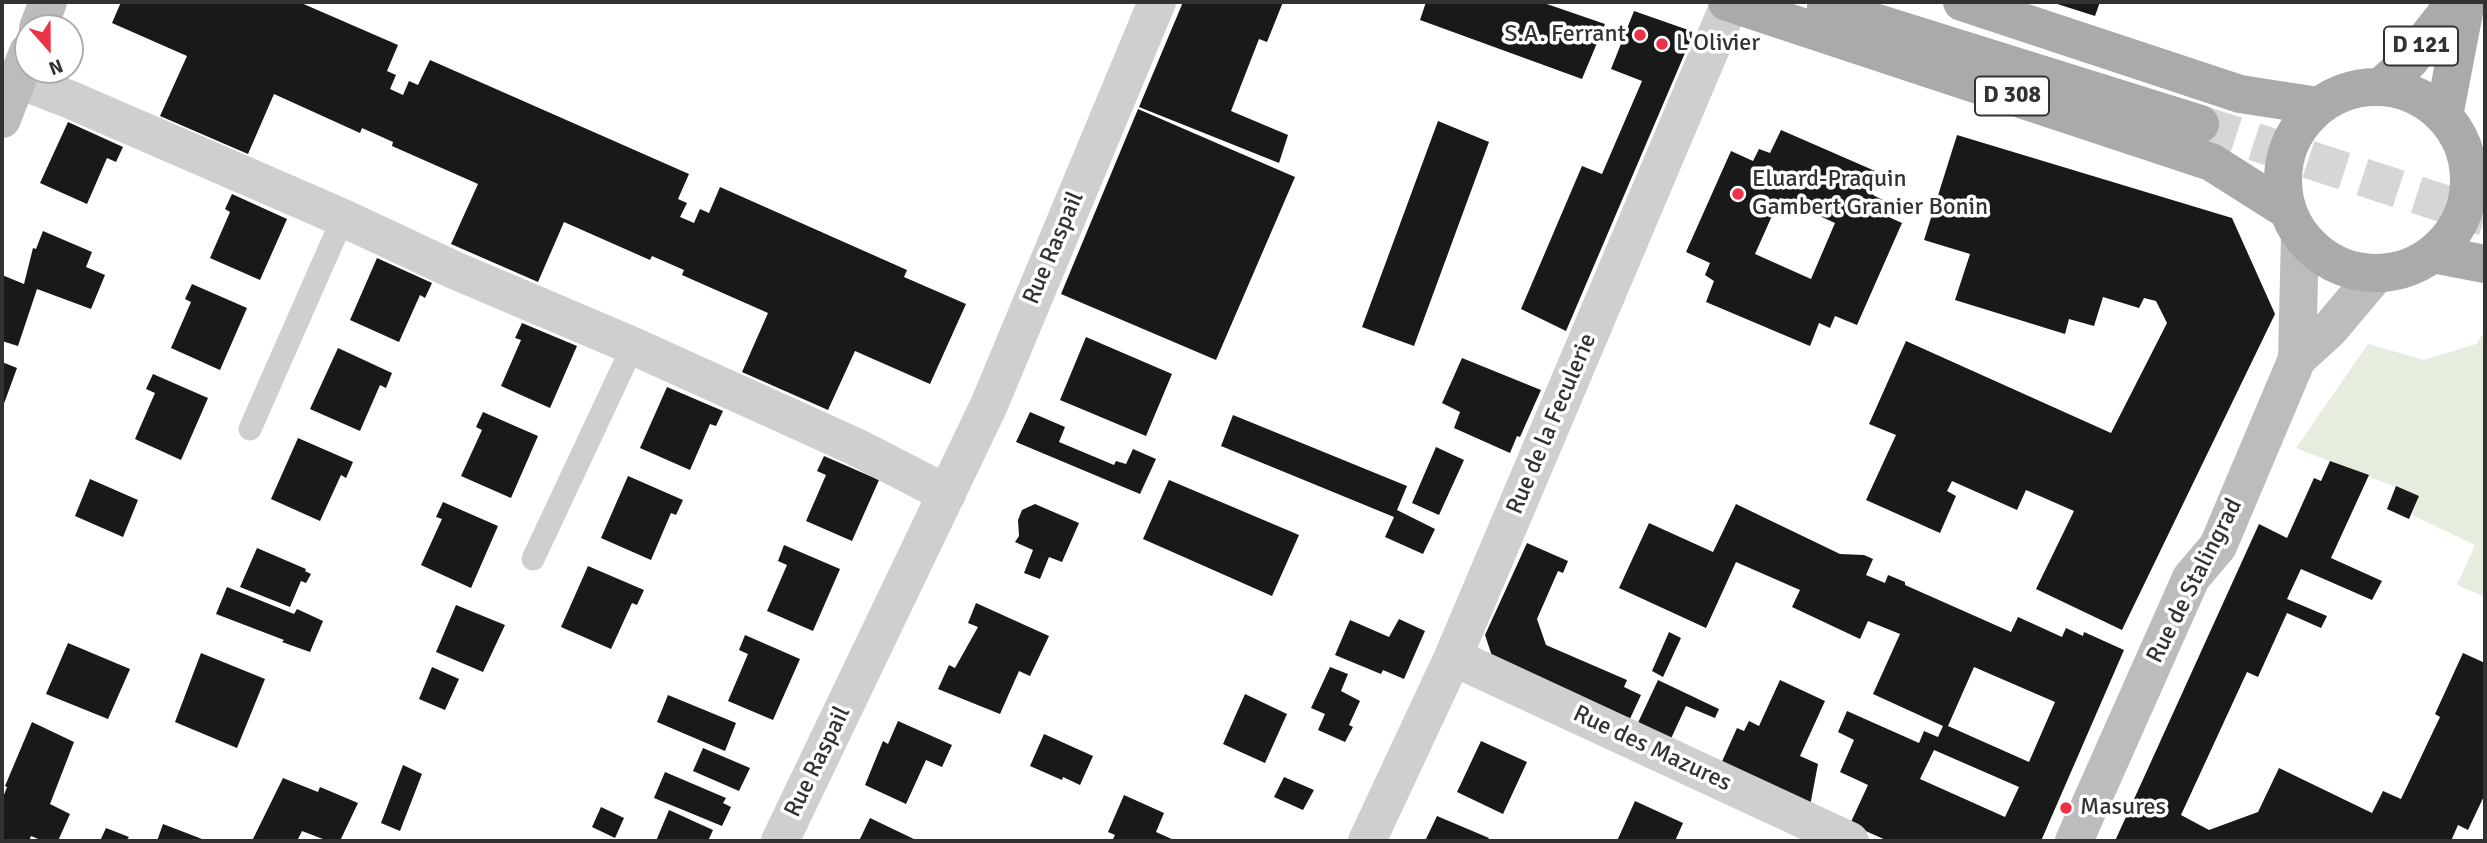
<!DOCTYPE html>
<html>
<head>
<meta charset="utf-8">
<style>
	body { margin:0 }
	#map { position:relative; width:2487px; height:843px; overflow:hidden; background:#fff; font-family:Signika,sans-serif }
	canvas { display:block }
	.frame { position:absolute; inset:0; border:4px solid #323232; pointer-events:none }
	.north { position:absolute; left:14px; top:14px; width:70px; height:70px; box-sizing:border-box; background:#fff; border:2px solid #adadad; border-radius:50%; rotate:159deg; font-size:19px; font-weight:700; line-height:28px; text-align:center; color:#323232 }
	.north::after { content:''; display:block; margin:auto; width:24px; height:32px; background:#eb3248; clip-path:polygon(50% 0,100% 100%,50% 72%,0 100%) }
</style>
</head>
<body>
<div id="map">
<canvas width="2487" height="843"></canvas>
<div class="frame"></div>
<div class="north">N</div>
</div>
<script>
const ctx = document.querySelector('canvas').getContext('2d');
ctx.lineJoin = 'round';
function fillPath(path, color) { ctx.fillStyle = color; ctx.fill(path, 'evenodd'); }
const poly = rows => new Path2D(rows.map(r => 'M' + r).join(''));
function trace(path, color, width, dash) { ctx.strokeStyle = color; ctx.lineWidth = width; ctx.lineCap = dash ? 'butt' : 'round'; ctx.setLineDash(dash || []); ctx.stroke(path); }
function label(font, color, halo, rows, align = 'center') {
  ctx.font = font + ' Signika,sans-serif'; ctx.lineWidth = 7; ctx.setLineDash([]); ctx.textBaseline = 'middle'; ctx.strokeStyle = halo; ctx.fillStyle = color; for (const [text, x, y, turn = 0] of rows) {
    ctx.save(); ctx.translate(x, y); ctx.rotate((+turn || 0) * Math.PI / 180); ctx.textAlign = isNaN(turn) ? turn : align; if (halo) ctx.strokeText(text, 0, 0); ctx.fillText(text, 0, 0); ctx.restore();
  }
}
fillPath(poly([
	[2485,331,2485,597,2457,585,2475,545,2412,515,2419,496,2296,448,2368,344,2424,360,2476,344]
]), '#e6ecde');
fillPath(poly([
	[121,2,299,2,398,45,387,71,396,75,390,89,403,95,409,81,418,85,430,60,689,174,678,199,687,203,680,217,694,223,700,209,709,213,720,187,907,270,904,277,966,304,930,384,855,351,828,410,742,372,768,313,682,275,684,270,652,256,650,260,564,222,538,282,451,244,478,184,392,146,393,142,362,128,360,133,274,94,248,154,160,116,187,56,112,23],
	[1183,2,1283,2,1267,42,1259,39,1231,111,1288,135,1279,163,1139,107],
	[1426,2,1541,2,1605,24,1582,79,1420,20],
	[2051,2,2100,2,2095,16],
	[1634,11,1694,32,1566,331,1521,309,1582,166,1602,174,1642,81,1611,69],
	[1138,109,1295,177,1216,360,1061,294],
	[1438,121,1489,142,1414,346,1362,327],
	[68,122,123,147,116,162,107,158,87,204,40,183],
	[1781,130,1882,174,1873,195,1885,201,1880,213,1902,223,1857,325,1835,316,1830,328,1819,323,1810,346,1706,302,1714,281,1705,275,1710,263,1686,252,1731,151,1753,161,1759,149,1770,153],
	[1780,198,1835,223,1811,279,1755,254],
	[1957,135,2232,218,2275,314,2122,630,2036,589,2074,511,2026,490,2017,510,1952,481,1947,491,1956,496,1940,533,1866,500,1896,435,1869,424,1906,341,2111,433,2167,323,2156,301,2144,298,2139,308,2103,297,2094,326,2069,319,2065,334,1955,300,1970,254,1924,240],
	[232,194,287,219,260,280,210,258,230,212,225,209],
	[43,231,92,252,86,267,105,275,91,309,37,289,18,346,2,341,2,275,24,284,33,248,36,249],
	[377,258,432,283,425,298,420,295,399,342,350,320],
	[192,284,247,308,220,370,171,348,191,302,185,299],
	[522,323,577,346,550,408,501,386,521,340,515,338],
	[1086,337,1172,374,1146,436,1060,400],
	[338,348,392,373,386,388,380,385,360,431,310,409],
	[1462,358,1541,390,1520,437,1517,436,1510,453,1454,428,1460,412,1442,403],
	[2,362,17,368,2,409],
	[153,374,208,398,181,460,135,439,155,393,146,389],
	[667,387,723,411,716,426,710,424,690,470,640,448],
	[483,412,538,436,511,498,461,476,482,430,476,427],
	[1030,412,1065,427,1059,442,1114,465,1116,461,1126,464,1133,449,1156,459,1140,494,1016,442],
	[1233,415,1407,486,1397,510,1435,529,1423,554,1385,537,1394,517,1221,446],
	[298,438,353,462,346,478,341,475,320,521,271,499],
	[1436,447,1464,460,1439,515,1412,503],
	[824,456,879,480,852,541,806,521,826,475,817,471],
	[2330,461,2369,475,2331,558,2382,581,2372,600,2301,569,2287,599,2327,616,2321,628,2287,613,2258,677,2247,672,2181,815,2209,830,2258,812,2279,768,2372,813,2383,791,2401,799,2440,717,2435,714,2463,653,2485,663,2485,794,2468,830,2458,825,2451,841,2115,841,2259,524,2287,538,2314,478,2321,481],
	[628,476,683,500,676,515,671,513,651,560,601,538],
	[90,479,138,500,123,537,75,516],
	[1169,480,1299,535,1272,596,1143,539],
	[2396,486,2419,496,2409,519,2387,509],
	[443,502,498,526,471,588,421,565,442,519,436,517],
	[1035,504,1079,523,1062,562,1049,557,1040,579,1024,573,1033,550,1015,542,1019,536,1018,520,1022,510],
	[1736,504,1840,554,1864,555,1873,559,1866,575,1885,583,1888,575,1905,582,1905,585,2011,632,2018,617,2062,637,2066,628,2083,636,2084,632,2124,650,2041,841,1931,841,1926,839,1925,841,1888,841,1850,824,1868,785,1840,772,1854,740,1838,732,1847,711,1919,743,1924,731,1938,737,1943,726,1873,694,1900,634,1868,621,1860,639,1792,607,1800,590,1736,562,1706,628,1619,588,1649,523,1713,552],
	[1974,667,2055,702,2029,762,1948,726],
	[1934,750,2019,787,2005,817,1920,779],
	[1527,543,1568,561,1563,573,1558,571,1537,619,1546,645,1627,680,1624,687,1641,695,1628,723,1495,665,1485,635],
	[784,545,840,569,813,631,767,611,787,565,778,561],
	[257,548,306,569,305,571,311,574,306,583,301,581,290,607,240,587],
	[588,566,644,590,637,605,632,603,611,649,561,627],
	[227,587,294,614,297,609,323,621,310,652,282,642,284,640,216,614],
	[976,603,1049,636,1030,676,1019,671,1000,714,938,689,949,665,955,668,978,627,968,623],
	[456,605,505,625,483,672,436,652],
	[1399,619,1425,631,1404,679,1383,670,1381,674,1335,655,1350,620,1389,637],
	[1669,632,1681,638,1663,677,1652,671],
	[745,635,800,659,773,720,728,701,748,654,739,650],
	[68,643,130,669,108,719,46,694],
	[201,653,265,679,237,748,175,722],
	[432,667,459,679,445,710,419,699],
	[1330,667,1348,674,1341,691,1360,701,1349,725,1353,727,1345,742,1318,730,1325,714,1311,708],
	[1658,680,1719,709,1715,718,1686,706,1669,743,1636,727],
	[1780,680,1825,701,1800,756,1818,764,1810,806,1720,766,1737,728,1744,731,1749,721,1759,726],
	[1245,694,1287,714,1265,763,1223,744],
	[668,695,736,723,725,751,657,722],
	[898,721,952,745,942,767,926,760,906,804,865,785,883,741,888,744],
	[32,722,74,742,50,804,70,814,58,841,43,841,31,836,29,841,2,841,2,800,7,787,5,786],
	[1044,734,1093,756,1080,785,1063,777,1062,780,1030,766],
	[1481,741,1527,762,1503,814,1457,792],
	[703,748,750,768,739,791,693,771],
	[403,765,422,774,400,831,381,823],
	[665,772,726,798,723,803,731,807,722,826,654,798],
	[1284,777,1314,790,1303,810,1274,797],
	[283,778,318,792,320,787,358,803,340,841,328,841,302,831,297,841,252,841],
	[1124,795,1164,813,1156,832,1176,841,1112,841,1115,835,1108,832],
	[1635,801,1683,823,1675,841,1617,841],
	[601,807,624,818,615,838,592,827],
	[669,810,713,830,708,841,656,841],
	[1437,816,1489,838,1487,841,1425,841],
	[870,818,918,841,859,841],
	[163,824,202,839,202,841,157,841],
	[106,828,129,837,126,841,100,841]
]), '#191919');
trace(poly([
	[2200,124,2485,217]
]), '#d6d6d6', 38, [38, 19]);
trace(poly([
	[250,429,343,218],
	[533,559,633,346]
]), '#cfcfcf', 23);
trace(poly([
	[17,79,71,100,343,218,454,270,633,346,856,447,947,494],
	[1453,657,1850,841],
	[780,841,989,405,1157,2],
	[1367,841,1453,657,1730,3]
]), '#cfcfcf', 38);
trace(poly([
	[38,28,48,2],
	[2,119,28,52],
	[2297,359,2329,330,2377,273],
	[2074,841,2191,578,2218,546,2297,359,2300,235]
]), '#bcbcbc', 38);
trace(poly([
	[1727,2,2211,162,2287,210],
	[1962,2,2240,94,2318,106],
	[1826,7,2200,124],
	[2382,86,2410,60,2455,2],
	'2283 180a93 93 0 1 1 186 0a93 93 0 1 1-186 0Z',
	[2444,116,2466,2],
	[2433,254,2485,264]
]), '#aaa', 38);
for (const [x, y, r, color] of [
	[1640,35,7,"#eb3248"],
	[1662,44,7,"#eb3248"],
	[1738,194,7,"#eb3248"],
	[2066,808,7,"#eb3248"]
]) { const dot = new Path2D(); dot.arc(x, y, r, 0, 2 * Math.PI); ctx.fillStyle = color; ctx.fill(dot); trace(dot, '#fff', 2.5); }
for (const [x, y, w] of [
	[2421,46,74],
	[2012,96,74]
]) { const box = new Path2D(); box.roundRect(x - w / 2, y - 19.5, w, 39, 5); ctx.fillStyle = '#fff'; ctx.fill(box); trace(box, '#323232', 2); }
label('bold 23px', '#323232', null, [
	["D 121",2421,46],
	["D 308",2012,96]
]);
label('24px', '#323232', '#fff', [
	["S.A. Ferrant",1626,35,"right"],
	["L'Olivier",1676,44],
	["Eluard-Praquin",1752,180],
	["Gambert Granier Bonin",1752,208],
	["Masures",2080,808]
], 'left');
label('24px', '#323232', '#fff', [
	["Rue Raspail",1054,248,-67],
	["Rue de la Feculerie",1552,424,-67],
	["Rue de Stalingrad",2195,581,-63],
	["Rue des Mazures",1652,749,25],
	["Rue Raspail",818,762,-64]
]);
</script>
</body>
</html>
